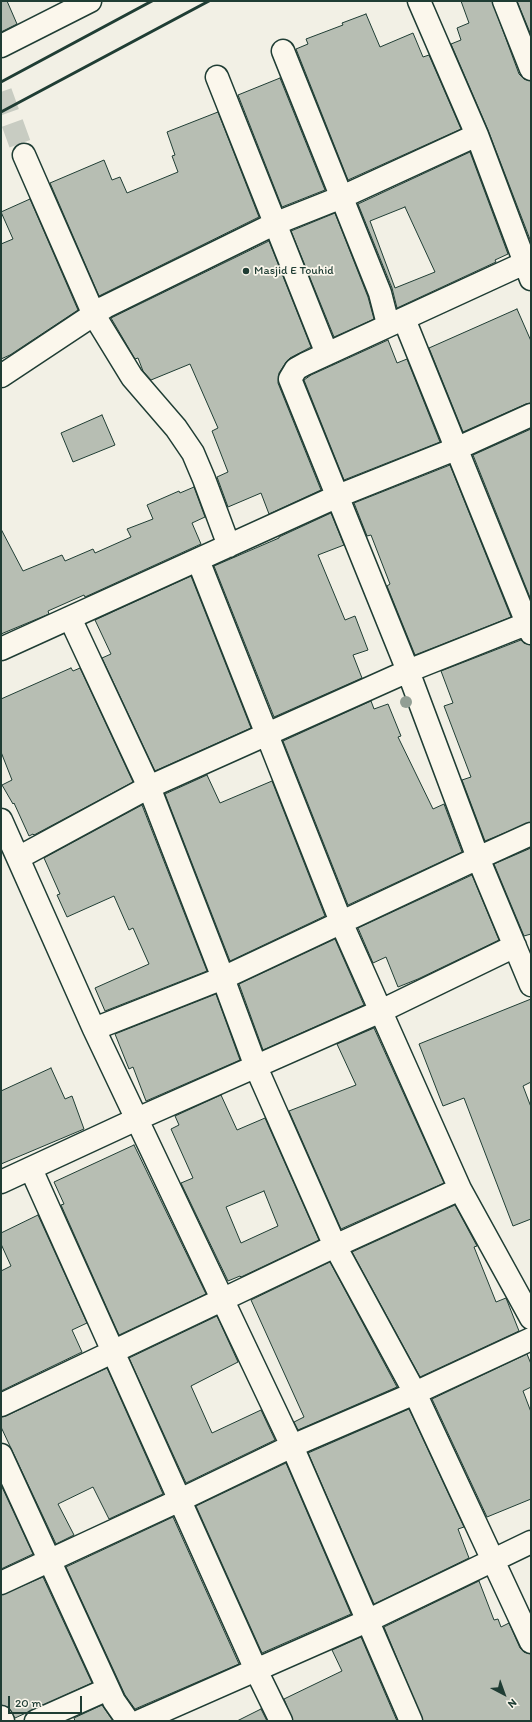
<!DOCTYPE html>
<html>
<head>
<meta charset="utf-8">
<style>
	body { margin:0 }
	#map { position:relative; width:532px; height:1722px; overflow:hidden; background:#f2f0e5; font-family:Itim,sans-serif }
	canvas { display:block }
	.frame { position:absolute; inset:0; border:2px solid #1f3d34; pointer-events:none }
	.north { position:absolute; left:484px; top:1674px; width:40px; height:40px; -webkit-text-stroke:3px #fbf7ec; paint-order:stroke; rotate:139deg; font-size:11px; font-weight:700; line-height:16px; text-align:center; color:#1f3d34 }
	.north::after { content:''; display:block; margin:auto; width:14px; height:18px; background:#1f3d34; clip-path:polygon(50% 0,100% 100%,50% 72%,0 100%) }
	.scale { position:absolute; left:8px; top:1696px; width:74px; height:18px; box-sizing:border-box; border:2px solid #1f3d34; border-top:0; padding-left:5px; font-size:12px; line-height:14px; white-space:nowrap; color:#1f3d34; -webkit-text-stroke:3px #fbf7ec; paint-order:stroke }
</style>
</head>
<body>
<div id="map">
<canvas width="532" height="1722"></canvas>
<div class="frame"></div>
<div class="north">N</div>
<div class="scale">20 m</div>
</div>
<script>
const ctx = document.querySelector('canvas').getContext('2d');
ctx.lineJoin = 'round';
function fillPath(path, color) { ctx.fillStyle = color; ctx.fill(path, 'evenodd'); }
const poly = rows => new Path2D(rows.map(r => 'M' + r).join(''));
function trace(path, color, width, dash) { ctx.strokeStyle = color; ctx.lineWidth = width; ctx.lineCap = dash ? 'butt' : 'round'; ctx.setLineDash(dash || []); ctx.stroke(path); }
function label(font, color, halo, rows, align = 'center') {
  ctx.font = font + ' Itim,sans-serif'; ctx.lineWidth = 3.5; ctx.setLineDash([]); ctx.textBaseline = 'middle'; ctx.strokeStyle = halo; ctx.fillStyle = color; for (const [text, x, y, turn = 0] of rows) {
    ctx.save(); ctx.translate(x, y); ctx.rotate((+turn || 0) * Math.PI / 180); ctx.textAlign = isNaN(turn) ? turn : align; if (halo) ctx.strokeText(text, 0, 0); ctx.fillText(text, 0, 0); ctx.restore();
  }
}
const building = poly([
	[1,1,7,1,17,24,1,32,1,1],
	[461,1,492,1,519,74,524,79,531,81,531,242,488,130,451,44,461,40,457,28,469,23,461,1],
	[517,1,531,1,531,35,517,1],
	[366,14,380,47,413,33,423,57,429,55,461,129,348,180,296,49,308,44,306,39,343,25,342,23,366,14],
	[280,78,325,190,282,207,238,95,280,78],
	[218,112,259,217,99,296,50,183,104,160,112,180,120,177,127,193,178,172,172,156,175,155,167,132,218,112],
	[470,152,508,254,495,260,496,262,397,308,392,288,358,204,470,152],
	[405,207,435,272,395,288,370,221,405,207],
	[30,199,78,310,10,355,1,359,1,244,13,239,1,212,30,199],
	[335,213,368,297,374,319,334,337,291,231,335,213],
	[269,241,311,347,290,358,286,362,279,373,278,383,321,490,269,514,261,493,228,507,217,477,228,472,212,431,218,428,190,364,151,380,143,371,138,358,135,359,111,318,269,241],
	[517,309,531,341,531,403,526,404,463,432,429,348,517,309],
	[388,340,397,363,407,359,440,442,344,480,304,380,311,375,388,340],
	[102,415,115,445,73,462,61,433,102,415],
	[531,429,531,600,473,455,531,429],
	[450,465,511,617,415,655,387,586,390,584,371,535,367,536,354,503,450,465],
	[194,487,205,517,192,523,201,544,85,597,84,595,48,611,49,614,1,634,1,529,23,571,62,555,65,561,93,549,95,553,131,537,127,529,153,519,147,505,179,491,180,493,194,487],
	[331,513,344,545,318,555,345,620,355,616,368,650,353,655,362,678,274,717,214,566,279,538,279,537,331,513],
	[191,576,251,728,155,771,102,658,111,654,95,620,191,576],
	[521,640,524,643,531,645,531,822,485,841,462,780,471,777,444,706,453,703,441,671,521,640],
	[71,668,73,671,80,668,133,782,34,835,33,834,29,836,14,803,13,804,2,785,12,780,1,752,1,699,71,668],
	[371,701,374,709,388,704,401,736,398,737,433,809,444,804,462,852,348,905,283,741,371,701],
	[207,775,220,803,272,781,325,916,230,961,165,794,207,775],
	[142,805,207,971,105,1011,95,988,149,964,133,928,129,930,114,896,67,917,57,895,60,894,44,858,142,805],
	[531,848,531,934,524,936,494,864,531,848],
	[472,875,499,940,418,979,398,987,386,957,373,963,358,928,472,875],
	[335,939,364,1005,263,1050,239,984,335,939],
	[216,994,240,1060,146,1101,133,1067,129,1069,115,1034,216,994],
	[531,999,531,1082,523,1086,531,1107,531,1219,513,1226,464,1098,443,1106,419,1044,531,999],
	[374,1028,444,1183,341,1229,289,1111,356,1085,337,1044,374,1028],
	[51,1068,65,1099,72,1096,84,1129,1,1164,1,1091,51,1068],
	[221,1095,237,1130,265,1118,319,1240,241,1277,240,1276,228,1281,181,1183,193,1178,171,1129,179,1125,175,1116,221,1095],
	[264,1191,278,1226,241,1243,226,1207,264,1191],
	[134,1145,206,1294,119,1335,61,1205,64,1204,54,1182,134,1145],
	[455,1205,477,1246,474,1247,496,1302,506,1298,519,1331,420,1377,352,1252,455,1205],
	[38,1215,87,1323,72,1330,82,1352,1,1391,1,1271,11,1266,1,1244,1,1233,38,1215],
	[330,1262,397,1387,298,1430,294,1422,304,1417,251,1300,330,1262],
	[217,1316,238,1362,191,1386,212,1433,261,1410,275,1440,186,1483,129,1358,217,1316],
	[527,1354,531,1364,531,1387,523,1391,531,1412,531,1499,487,1517,432,1399,527,1354],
	[107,1368,163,1494,109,1519,93,1487,58,1504,74,1535,56,1544,1,1427,1,1417,6,1416,107,1368],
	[409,1409,464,1527,458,1529,469,1558,374,1604,308,1453,409,1409],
	[286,1463,351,1614,262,1653,196,1506,286,1463],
	[2,1487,33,1554,1,1569,1,1488,2,1487],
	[173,1517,239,1664,135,1709,125,1695,66,1567,173,1517],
	[43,1577,92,1683,15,1718,8,1707,1,1705,1,1595,43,1577],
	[479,1581,494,1620,498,1619,501,1627,509,1623,520,1648,524,1652,531,1654,531,1721,423,1721,384,1627,479,1581],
	[361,1637,397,1721,293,1721,284,1699,342,1671,332,1650,361,1637],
	[102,1705,113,1721,75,1721,74,1718,102,1705],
	[261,1709,267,1721,237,1721,261,1709]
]);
fillPath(building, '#b7beb3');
trace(building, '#1f3d34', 1);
trace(poly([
	[1,92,24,155]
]), '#c8ccc2', 22, [22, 11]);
const minor = poly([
	[419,1,477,135,531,279],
	[504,1,531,69],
	[1,46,90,1],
	[283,51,380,293,388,324],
	[217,77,327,354],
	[24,155,94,315,132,377,176,428,193,453,204,479,229,546],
	[531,260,305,364,296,369,290,379,408,671,478,858,531,985],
	[404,319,531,633],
	[1,376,105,307,274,224,342,197,477,135],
	[70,618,149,787,223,978,256,1067,335,1246,415,1393,531,1642],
	[1,649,338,496,458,448,531,415],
	[1,820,94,1029,292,1446,411,1721],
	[18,858,149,787,408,671,531,622],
	[94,1029,223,978,478,858,531,834],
	[31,1169,256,1670,281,1721],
	[1,1182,137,1119,381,1011,515,946],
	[460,1189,531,1318],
	[1,1405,335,1246,460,1189,341,922,198,560],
	[1,1455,114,1701,128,1721],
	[1,1583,180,1500,292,1446,415,1393,531,1339],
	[1,1717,3,1721],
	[36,1721,108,1689],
	[140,1721,367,1621,531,1542]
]);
trace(minor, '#1f3d34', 25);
trace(minor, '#fbf7ec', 22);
trace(poly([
	[1,82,152,1],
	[1,112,209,1]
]), '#1f3d34', 3);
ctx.fillStyle = '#919e94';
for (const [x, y] of [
	[406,702]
]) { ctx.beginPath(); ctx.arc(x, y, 6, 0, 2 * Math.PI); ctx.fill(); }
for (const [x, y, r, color] of [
	[246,271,4,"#1f3d34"]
]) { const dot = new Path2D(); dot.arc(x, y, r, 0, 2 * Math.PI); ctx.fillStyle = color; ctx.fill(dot); trace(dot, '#fbf7ec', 1.5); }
label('12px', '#1f3d34', '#fbf7ec', [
	["Masjid E Touhid",254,271]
], 'left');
</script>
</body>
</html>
